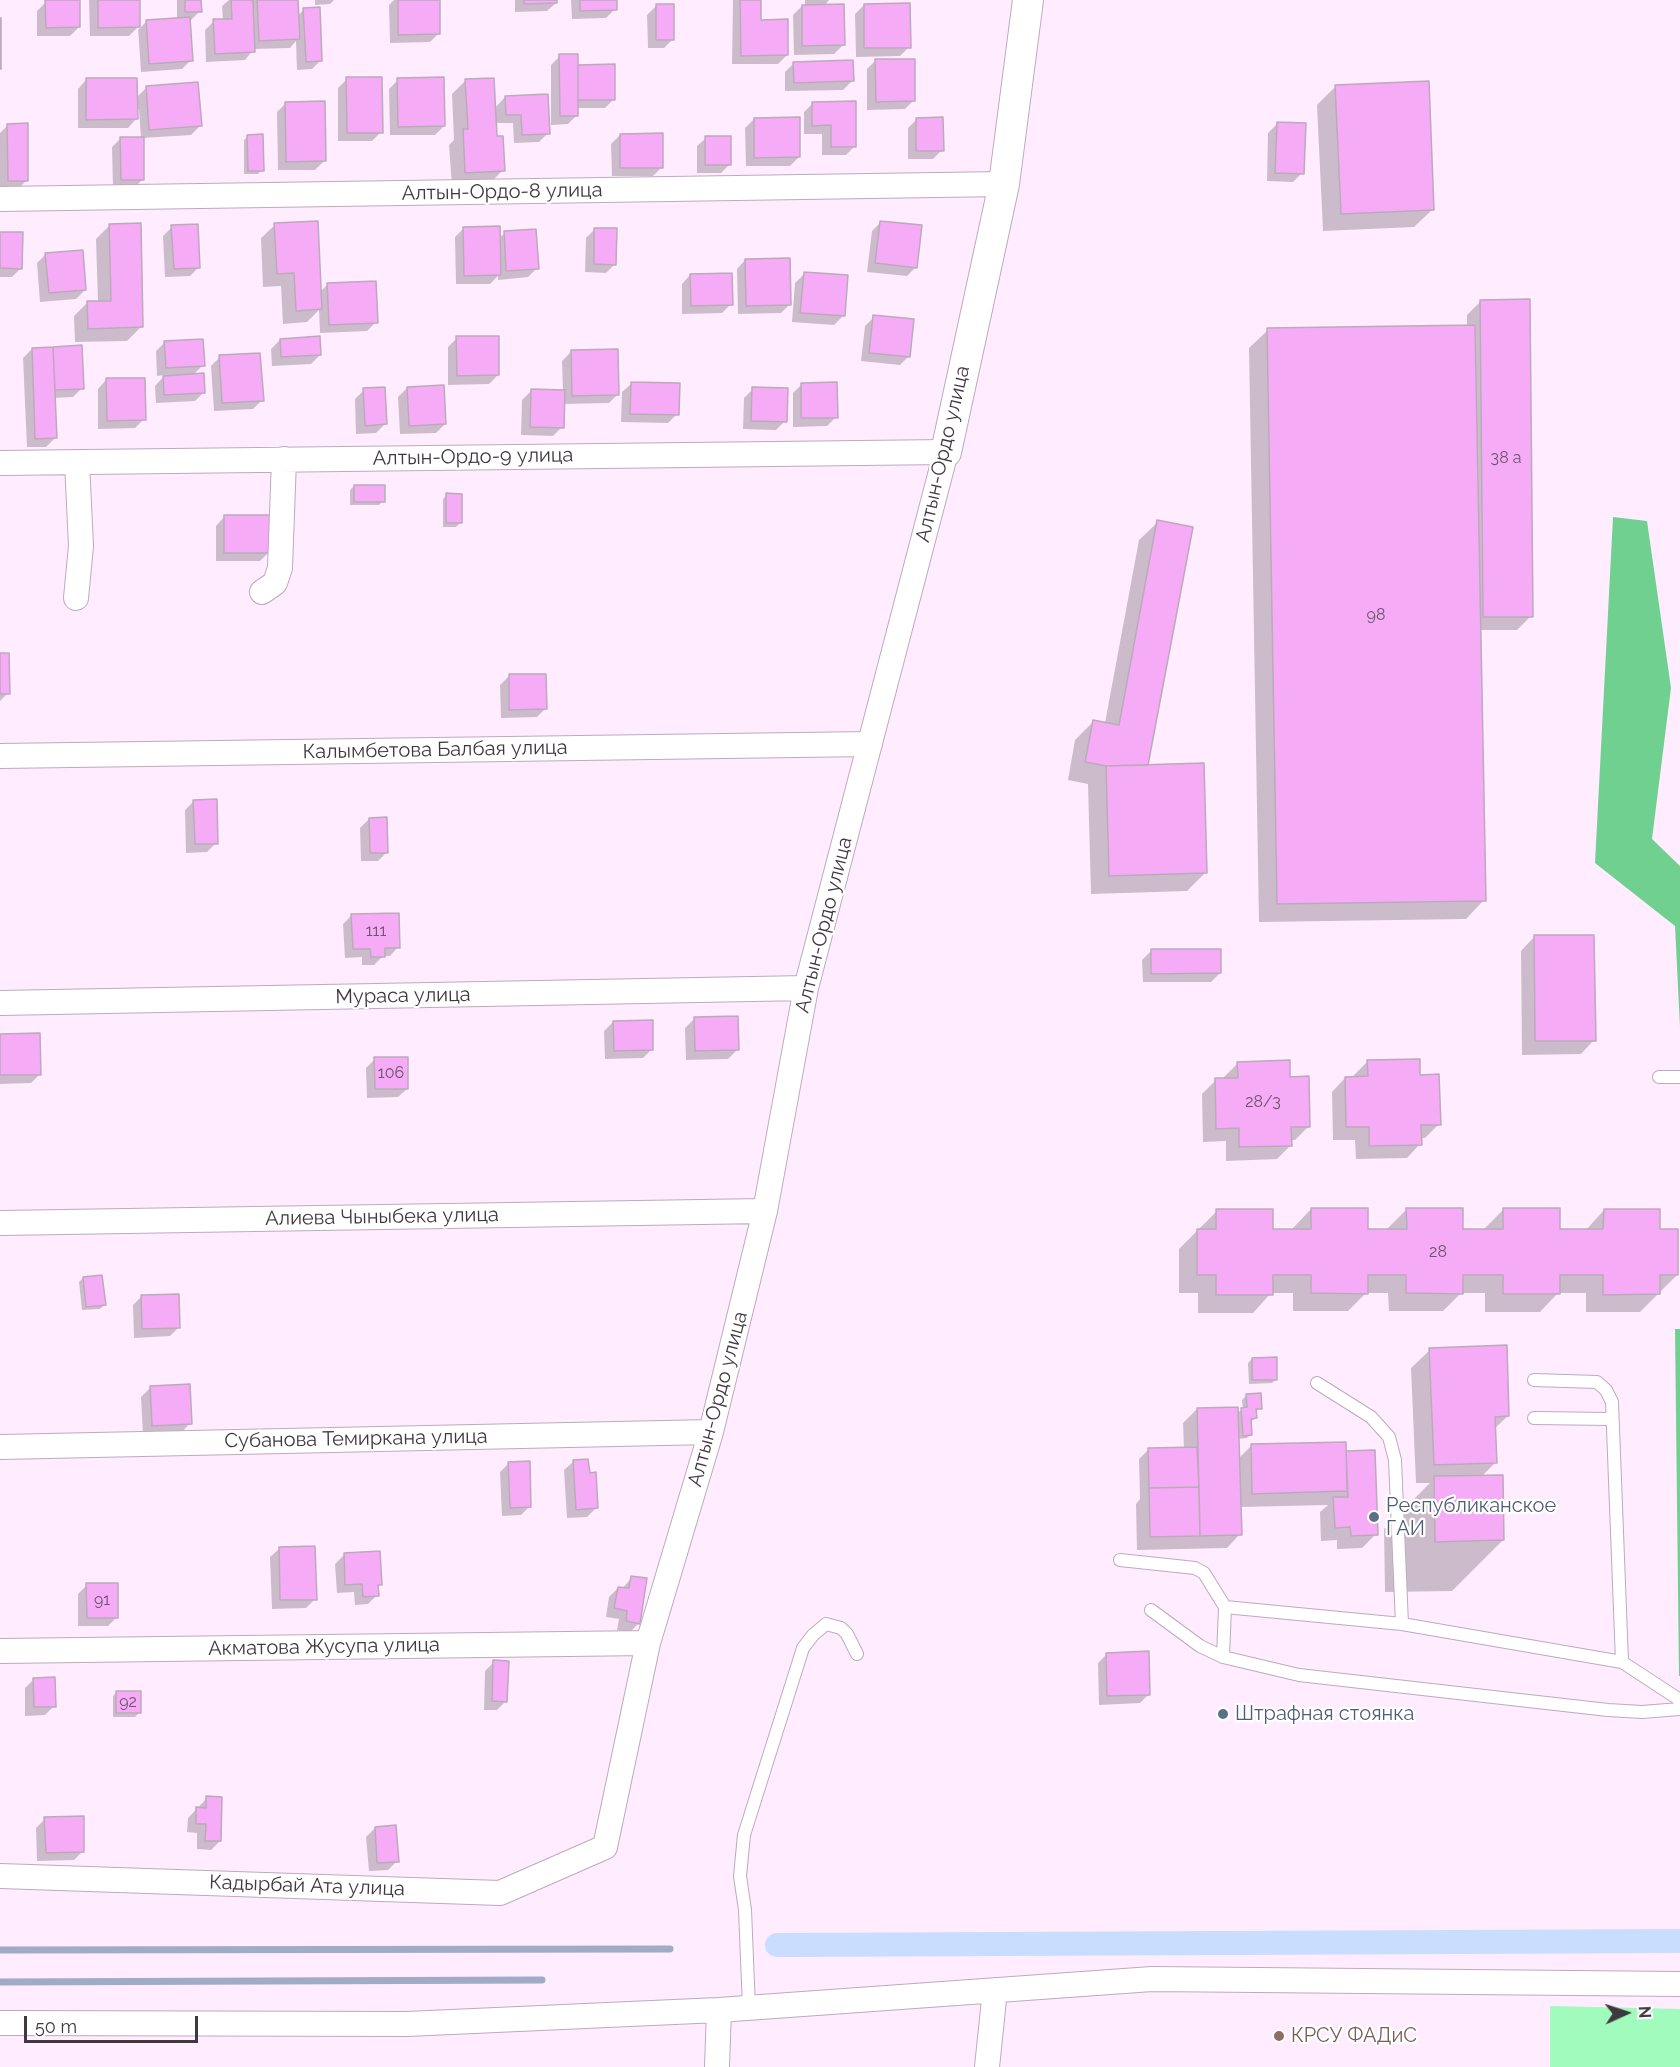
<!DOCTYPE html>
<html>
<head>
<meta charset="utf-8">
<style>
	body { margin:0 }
	#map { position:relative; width:1680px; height:2067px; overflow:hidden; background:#ffecfe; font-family:Raleway,sans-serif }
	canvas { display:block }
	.north { position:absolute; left:1596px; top:1983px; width:60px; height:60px; -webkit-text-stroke:4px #fff; paint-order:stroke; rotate:87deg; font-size:16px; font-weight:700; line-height:24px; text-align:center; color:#3f383f }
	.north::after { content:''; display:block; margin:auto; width:21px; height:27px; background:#3f383f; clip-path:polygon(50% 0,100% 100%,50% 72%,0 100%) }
	.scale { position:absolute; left:24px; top:2016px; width:174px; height:27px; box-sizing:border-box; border:3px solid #3f383f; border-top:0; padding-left:8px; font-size:18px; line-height:21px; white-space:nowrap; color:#3f383f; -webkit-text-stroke:4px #fff; paint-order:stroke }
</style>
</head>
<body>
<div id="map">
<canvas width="1680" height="2067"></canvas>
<div class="north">N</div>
<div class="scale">50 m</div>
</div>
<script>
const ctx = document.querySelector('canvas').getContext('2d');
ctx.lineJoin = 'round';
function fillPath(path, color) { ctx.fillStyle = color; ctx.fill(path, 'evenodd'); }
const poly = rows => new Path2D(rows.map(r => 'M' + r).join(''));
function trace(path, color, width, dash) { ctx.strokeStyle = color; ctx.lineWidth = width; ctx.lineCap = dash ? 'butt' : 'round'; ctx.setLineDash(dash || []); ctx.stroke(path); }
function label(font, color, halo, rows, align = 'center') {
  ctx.font = font + ' Raleway,sans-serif'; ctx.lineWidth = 4.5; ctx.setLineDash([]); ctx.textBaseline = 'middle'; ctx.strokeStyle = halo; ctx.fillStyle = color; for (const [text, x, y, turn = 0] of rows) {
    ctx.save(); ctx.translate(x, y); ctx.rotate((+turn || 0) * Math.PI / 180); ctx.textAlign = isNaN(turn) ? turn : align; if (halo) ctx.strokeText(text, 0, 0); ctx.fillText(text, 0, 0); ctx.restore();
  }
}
fillPath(poly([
	[1550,2006,1680,2009,1680,2067,1550,2067]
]), '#a0fbbc');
fillPath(poly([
	[1613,517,1647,521,1671,688,1652,839,1680,866,1680,1027,1675,926,1595,863],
	[1675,1329,1680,1329,1680,1676,1679,1676]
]), '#70d090');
fillPath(poly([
	[89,0,138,0,138,30,147,21,177,19,177,0,200,0,200,11,191,20,188,20,191,60,182,69,141,72,138,27,129,36,90,36],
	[229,0,297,0,298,16,304,9,321,60,312,69,297,70,296,41,290,48,254,49,245,60,206,62,205,30,214,21,223,21,222,6],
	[315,0,334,0,330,4,315,5],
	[394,0,439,0,439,33,430,42,390,43,389,5],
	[515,0,556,0,556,3,547,11,515,12],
	[571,0,615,0,615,9,606,18,572,19],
	[733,0,759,0,760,21,787,55,778,64,732,64],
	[805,0,829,0,824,6,843,45,834,54,794,55,793,15,802,6,805,6],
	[46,2,79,27,70,36,37,36,37,11],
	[864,5,909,47,900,56,856,57,855,14],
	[656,6,673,39,664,48,648,48,647,15],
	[560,56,576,66,614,99,605,108,577,108,577,115,568,124,551,125,551,65],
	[876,60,914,100,905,109,867,110,867,69],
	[794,63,852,81,843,90,785,91,785,72],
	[347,79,381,132,372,141,338,141,338,88],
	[86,80,136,98,147,87,200,126,191,135,142,138,143,179,134,188,113,188,112,147,121,138,141,138,139,109,136,109,136,119,128,128,78,128,78,89],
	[398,80,444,126,435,135,390,135,389,89],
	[466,80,494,109,505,97,548,133,539,142,514,143,513,123,494,123,503,170,489,184,452,186,449,145,454,140,452,94],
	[1336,86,1433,209,1414,227,1323,231,1317,105],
	[286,103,324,161,315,170,278,170,277,112],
	[813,103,855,146,846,155,822,155,822,134,804,134,804,112],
	[754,119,799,157,790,166,746,166,745,128],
	[917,119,942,150,933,159,908,159,908,128],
	[1277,124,1302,173,1293,182,1267,181,1268,133],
	[8,125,27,180,18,189,0,189,0,133],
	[620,135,662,167,653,176,612,176,611,144],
	[248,136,262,170,258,174,244,174,244,140],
	[706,138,730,164,721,173,697,173,697,146],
	[881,222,916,267,907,276,867,272,872,231],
	[110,225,141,327,127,341,75,342,74,316,88,302,98,302,96,239],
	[275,225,320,292,327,285,376,322,367,331,320,333,319,310,307,322,283,324,281,286,263,287,261,238],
	[172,227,199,267,190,276,165,277,163,236],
	[464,228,499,238,505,233,537,268,528,277,498,280,498,276,490,284,456,284,455,237],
	[595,229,615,264,606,273,585,272,586,238],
	[0,233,21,268,12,277,0,277],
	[46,254,85,290,76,299,40,302,37,263],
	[745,260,790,304,781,313,738,314,737,269],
	[804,274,843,316,834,325,792,322,795,283],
	[690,275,731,304,722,313,682,314,682,284],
	[1481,301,1531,616,1517,630,1479,630,1484,900,1466,919,1259,922,1249,348,1268,330,1467,327,1467,315],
	[874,317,909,356,900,365,861,361,865,326],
	[457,338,498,375,489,384,448,385,448,347],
	[280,340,320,355,311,364,272,366,271,349],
	[165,342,203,365,193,375,204,392,195,401,156,403,155,386,165,375,157,376,156,351],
	[80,347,82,388,73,397,53,398,55,438,46,447,27,447,23,358,32,349],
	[571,352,618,394,609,403,563,404,562,427,553,436,521,435,522,400,531,391,563,392,562,361],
	[220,357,262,400,253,409,214,411,211,366],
	[106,380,144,419,135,428,98,429,98,389],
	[631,384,677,414,668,423,621,422,622,392],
	[802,384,836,417,827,426,793,427,793,393],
	[407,388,445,424,436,433,400,434,398,397],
	[753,389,785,421,776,430,743,429,744,398],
	[364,390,385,424,376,433,356,434,355,399],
	[354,486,383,501,379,505,350,505,350,490],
	[447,495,460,523,456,527,443,527,443,499],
	[224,517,269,552,260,561,216,561,216,526],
	[1158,522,1147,766,1206,872,1187,891,1091,894,1088,784,1068,780,1075,740,1094,721,1105,723,1139,540],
	[0,655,8,693,0,701],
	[509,676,546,708,537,717,501,718,500,685],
	[194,801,216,843,207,852,186,853,185,810],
	[369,819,387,852,378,861,361,861,360,828],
	[352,915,398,947,390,956,383,956,374,965,362,965,362,957,345,958,343,924],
	[1534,937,1594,1040,1581,1054,1522,1055,1521,951],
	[1151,951,1220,973,1211,982,1143,982,1142,960],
	[694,1019,737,1050,728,1059,686,1060,685,1028],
	[613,1022,652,1049,643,1058,605,1059,604,1031],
	[0,1036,40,1074,31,1083,0,1084],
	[375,1059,407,1089,398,1097,367,1098,366,1068],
	[1368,1061,1419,1076,1439,1124,1425,1138,1420,1138,1420,1144,1407,1158,1356,1159,1355,1140,1333,1140,1332,1092,1345,1078,1354,1078,1354,1075],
	[1238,1063,1289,1078,1309,1126,1295,1140,1290,1140,1291,1145,1277,1159,1226,1161,1226,1141,1203,1142,1202,1094,1216,1080,1224,1080,1224,1077],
	[1311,1209,1366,1231,1388,1231,1388,1228,1407,1209,1462,1230,1485,1230,1485,1228,1504,1209,1558,1230,1586,1230,1604,1210,1658,1230,1677,1275,1640,1312,1586,1312,1586,1293,1558,1293,1540,1312,1485,1312,1485,1293,1461,1293,1443,1311,1389,1311,1388,1293,1366,1293,1348,1311,1293,1311,1293,1293,1271,1293,1253,1313,1198,1313,1198,1293,1179,1293,1179,1249,1217,1211,1271,1230,1293,1230,1293,1228],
	[83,1278,104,1305,100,1309,82,1310,79,1282],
	[142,1296,179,1327,170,1336,134,1338,133,1305],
	[1430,1350,1508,1416,1494,1429,1496,1462,1481,1477,1503,1540,1452,1591,1385,1592,1384,1529,1430,1483,1416,1483,1411,1368],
	[1252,1359,1276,1379,1272,1383,1249,1384,1248,1363],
	[150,1388,190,1423,182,1432,143,1434,141,1397],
	[1246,1396,1261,1408,1255,1412,1256,1418,1250,1422,1251,1434,1247,1438,1238,1439,1238,1459,1251,1446,1344,1453,1376,1534,1362,1548,1337,1549,1337,1540,1321,1541,1320,1512,1328,1505,1240,1507,1240,1534,1227,1548,1137,1550,1136,1504,1140,1499,1139,1459,1148,1450,1184,1449,1183,1423,1197,1409,1237,1413,1243,1409,1242,1400],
	[573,1462,596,1508,587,1517,567,1518,564,1470],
	[509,1463,530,1506,521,1515,502,1516,500,1472],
	[279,1549,315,1599,306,1608,272,1609,270,1557],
	[344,1555,380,1584,377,1588,377,1595,368,1604,355,1605,354,1592,337,1593,335,1564],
	[632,1577,639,1623,630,1632,617,1630,619,1619,606,1617,609,1597,618,1588,622,1589],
	[87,1585,117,1617,108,1626,78,1626,78,1594],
	[1107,1654,1149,1694,1140,1703,1099,1705,1098,1663],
	[494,1662,506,1701,497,1710,484,1710,485,1671],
	[34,1679,54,1706,45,1715,25,1716,25,1688],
	[117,1692,139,1713,135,1717,113,1717,113,1696],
	[207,1798,220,1841,211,1850,197,1849,197,1833,187,1832,188,1818],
	[45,1819,83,1851,74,1860,37,1861,36,1828],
	[375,1828,397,1861,388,1870,369,1871,366,1837]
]), '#0003');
trace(poly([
	[0,1950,670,1949],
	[0,1982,542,1980]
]), '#a0acc5', 7);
trace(poly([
	[777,1945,1680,1941]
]), '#c9ddff', 24);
const building = poly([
	[45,0,80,0,80,27,46,28,45,0],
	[98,0,140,0,140,27,98,28,98,0],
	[185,0,201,0,202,12,185,12,185,0],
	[231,0,253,0,255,52,215,54,213,19,232,19,231,0],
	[257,0,298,0,300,39,259,41,257,0],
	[398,0,440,0,440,34,398,35,398,0],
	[524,0,557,0,557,3,524,4,524,0],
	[580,0,617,0,617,10,580,11,580,0],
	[740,0,761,0,761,20,788,19,788,55,741,56,740,0],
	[910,3,911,48,864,48,864,4,910,3],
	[656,4,674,4,674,40,656,40,656,4],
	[844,4,845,45,802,46,802,5,844,4],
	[320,7,322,61,306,62,303,8,320,7],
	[190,17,193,61,149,64,146,20,190,17],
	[0,18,1,18,1,69,0,69,0,18],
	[559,54,578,54,578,116,560,116,559,54],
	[875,59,915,59,915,101,876,102,875,59],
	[853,60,854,81,794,83,793,62,853,60],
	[615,64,615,100,578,100,578,65,615,64],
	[346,77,382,77,383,133,347,133,346,77],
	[444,77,445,126,398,127,397,78,444,77],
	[86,78,137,78,138,119,86,120,86,78],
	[494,78,497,136,503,136,505,171,465,173,463,129,468,129,465,79,494,78],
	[1429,81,1434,210,1341,214,1335,85,1429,81],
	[198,82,202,126,149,130,146,86,198,82],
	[548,94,550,134,522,135,521,115,506,115,505,96,548,94],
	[325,101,326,161,286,162,285,102,325,101],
	[856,101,856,147,831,147,831,125,812,126,812,102,856,101],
	[800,117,800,157,754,158,754,118,800,117],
	[943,117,944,151,916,151,916,118,943,117],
	[1277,122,1306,123,1304,174,1275,173,1277,122],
	[28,123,28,181,8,181,7,124,28,123],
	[663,133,663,168,620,168,620,134,663,133],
	[263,134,264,171,248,171,247,135,263,134],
	[705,136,731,136,731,165,705,165,705,136],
	[120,137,144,137,144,180,121,180,120,137],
	[318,221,322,309,296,311,294,273,277,274,274,223,318,221],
	[880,221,922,225,917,268,875,263,880,221],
	[141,223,143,327,88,329,87,301,111,301,109,224,141,223],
	[198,224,200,268,174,269,171,225,198,224],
	[500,226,501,275,464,276,463,227,500,226],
	[594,228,617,228,616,265,594,264,594,228],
	[536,229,539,269,506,271,504,231,536,229],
	[0,232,23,232,22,269,0,268,0,232],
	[83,250,86,290,49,293,45,253,83,250],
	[790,258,791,305,746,306,745,259,790,258],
	[804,272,848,275,845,316,800,313,804,272],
	[732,273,733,305,691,306,690,274,732,273],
	[376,281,378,323,329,325,327,283,376,281],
	[1530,299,1533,617,1483,617,1480,300,1530,299],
	[873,315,914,319,910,357,869,353,873,315],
	[1475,325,1486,901,1277,904,1267,328,1475,325],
	[320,336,321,355,281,357,280,339,320,336],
	[456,336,499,336,499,375,457,376,456,336],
	[203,339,205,366,166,368,164,341,203,339],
	[82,345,84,389,55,390,53,347,82,345],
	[53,347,57,438,35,439,32,348,53,347],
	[618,349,619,395,572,396,571,350,618,349],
	[260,353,264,401,222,403,219,355,260,353],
	[204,373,205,393,164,395,163,376,204,373],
	[106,378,145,378,146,420,107,421,106,378],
	[631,382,680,383,679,415,630,414,631,382],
	[837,382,838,418,801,418,801,383,837,382],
	[444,385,446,424,409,426,407,387,444,385],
	[385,387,387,424,365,426,363,388,385,387],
	[752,387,788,388,787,422,751,421,752,387],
	[531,389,565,390,564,428,530,427,531,389],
	[354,485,385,485,385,502,354,502,354,485],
	[446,493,462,494,462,523,446,523,446,493],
	[224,515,271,515,271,553,224,553,224,515],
	[1157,520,1193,527,1148,765,1106,766,1085,762,1093,720,1119,725,1157,520],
	[0,653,9,653,10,694,0,694,0,653],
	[509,674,546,674,547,709,509,710,509,674],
	[1204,763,1207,873,1109,876,1106,766,1204,763],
	[217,799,218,844,195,844,193,800,217,799],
	[387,817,388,853,370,853,369,818,387,817],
	[399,913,400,948,385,948,385,957,371,957,370,949,353,949,351,914,399,913],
	[1534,935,1594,935,1596,1041,1535,1041,1534,935],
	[1151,949,1221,949,1221,973,1151,974,1151,949],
	[738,1016,739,1050,695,1051,694,1017,738,1016],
	[653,1020,653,1050,614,1051,613,1021,653,1020],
	[40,1033,41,1075,0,1075,0,1034,40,1033],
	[374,1057,408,1057,408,1089,375,1089,374,1057],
	[1420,1059,1420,1075,1439,1074,1441,1125,1421,1125,1422,1145,1369,1146,1369,1127,1346,1127,1345,1077,1368,1076,1367,1060,1420,1059],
	[1290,1060,1290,1077,1309,1076,1310,1127,1291,1127,1292,1146,1239,1147,1239,1128,1216,1129,1215,1078,1238,1078,1237,1062,1290,1060],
	[1311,1208,1368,1208,1368,1229,1407,1229,1406,1208,1463,1208,1463,1229,1503,1229,1503,1208,1560,1208,1560,1229,1603,1229,1604,1209,1660,1209,1660,1229,1678,1229,1678,1275,1660,1275,1660,1294,1603,1295,1603,1275,1560,1275,1560,1294,1503,1294,1503,1275,1463,1275,1463,1294,1406,1293,1406,1275,1368,1275,1368,1294,1311,1293,1311,1275,1273,1275,1273,1295,1216,1295,1216,1275,1197,1275,1197,1229,1216,1229,1216,1209,1273,1209,1273,1229,1311,1229,1311,1208],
	[102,1275,106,1305,86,1307,83,1277,102,1275],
	[179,1294,180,1328,142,1329,141,1295,179,1294],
	[1507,1345,1509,1416,1495,1417,1497,1463,1434,1465,1429,1348,1507,1345],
	[1277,1357,1277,1380,1252,1380,1252,1358,1277,1357],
	[190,1384,192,1424,152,1426,150,1386,190,1384],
	[1261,1393,1262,1409,1256,1409,1257,1418,1251,1419,1252,1435,1243,1436,1241,1408,1247,1407,1246,1394,1261,1393],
	[1238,1407,1242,1535,1200,1536,1197,1408,1238,1407],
	[1346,1442,1347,1491,1252,1494,1251,1444,1346,1442],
	[1197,1447,1199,1487,1149,1488,1148,1448,1197,1447],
	[1375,1450,1378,1535,1351,1536,1350,1527,1335,1528,1333,1497,1348,1497,1346,1451,1375,1450],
	[588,1459,590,1473,596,1472,598,1508,576,1510,573,1460,588,1459],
	[530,1461,531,1507,510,1508,508,1462,530,1461],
	[1503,1475,1504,1540,1435,1542,1434,1476,1503,1475],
	[1199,1487,1200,1536,1150,1537,1149,1488,1199,1487],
	[315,1546,317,1600,280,1600,279,1547,315,1546],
	[380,1551,382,1585,378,1585,379,1596,363,1597,362,1584,345,1585,344,1553,380,1551],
	[631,1576,647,1578,640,1624,626,1621,627,1611,614,1608,618,1587,629,1588,631,1576],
	[86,1583,118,1583,118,1618,87,1618,86,1583],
	[1149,1651,1150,1695,1107,1696,1106,1653,1149,1651],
	[493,1660,509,1661,507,1702,492,1701,493,1660],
	[55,1677,56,1707,34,1707,33,1678,55,1677],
	[116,1691,141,1691,141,1713,116,1713,116,1691],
	[206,1796,222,1797,221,1841,205,1841,206,1824,196,1824,196,1807,206,1808,206,1796],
	[84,1816,84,1852,46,1853,44,1817,84,1816],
	[396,1825,399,1862,377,1863,375,1827,396,1825]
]);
fillPath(building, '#f5abf5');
trace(building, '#bcaabb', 1.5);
const service = poly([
	[1659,1077,1680,1077],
	[1534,1380,1597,1382,1606,1390,1612,1402,1622,1662],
	[1317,1383,1371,1417,1389,1437,1395,1460,1402,1624],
	[1534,1418,1611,1419],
	[1120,1560,1195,1568,1204,1573,1225,1607,1223,1657,1299,1675,1608,1710,1642,1712,1680,1709],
	[1225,1607,1402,1624,1622,1662,1680,1700],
	[1151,1610,1200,1646,1223,1657],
	[749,2008,745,1910,740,1876,744,1835,803,1648,813,1635,826,1624,841,1628,847,1634,857,1654]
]);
const minor = poly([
	[0,199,1004,184],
	[0,463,946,452,806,988,765,1211,711,1432,648,1643,605,1847,500,1893,0,1876],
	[262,592,275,583,280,568,284,459],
	[76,598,81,546,77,462],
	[0,756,870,744],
	[0,1003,806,988],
	[0,1223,765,1211],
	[0,1447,711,1432],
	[0,1651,648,1643],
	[0,2023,407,2024,719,2010,1152,1979,1680,1984],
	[717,2067,719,2010],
	[987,2067,995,1990]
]);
const tertiary = poly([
	[946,452,1004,184,1028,0]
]);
trace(service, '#bcabbc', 14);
trace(minor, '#bcabbc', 26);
trace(tertiary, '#bcabbc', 32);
trace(service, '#fff', 12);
trace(minor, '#fff', 24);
trace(tertiary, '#fff', 30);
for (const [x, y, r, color] of [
	[1374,1517,6,"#5c6f8a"],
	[1223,1714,6,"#5c6f8a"],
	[1279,2036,6,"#8d6e63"]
]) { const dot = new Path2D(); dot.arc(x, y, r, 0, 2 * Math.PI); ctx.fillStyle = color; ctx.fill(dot); trace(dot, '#fff', 2); }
label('16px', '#6c556c', null, [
	["38 а",1506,458],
	["98",1376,615],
	["111",376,931],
	["106",391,1073],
	["28/3",1263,1102],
	["28",1438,1252],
	["91",102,1600],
	["92",128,1702]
]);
label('20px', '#3f383f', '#fff', [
	["Алтын-Ордо-8 улица",502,192,-1],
	["Алтын-Ордо улица",943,454,-77],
	["Алтын-Ордо-9 улица",473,457,-1],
	["Калымбетова Балбая улица",435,750,-1],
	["Алтын-Ордо улица",824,925,-76],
	["Мураса улица",403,996,-1],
	["Алиева Чыныбека улица",382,1217,-1],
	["Алтын-Ордо улица",718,1399,-75],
	["Субанова Темиркана улица",356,1439,-1],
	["Акматова Жусупа улица",324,1647,-1],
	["Кадырбай Ата улица",307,1886,2]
]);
label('20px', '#4e5e75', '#fff', [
	["Республиканское",1386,1506],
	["ГАИ",1386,1529],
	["Штрафная стоянка",1235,1714]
], 'left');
label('20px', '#785e54', '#fff', [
	["КРСУ ФАДиС",1291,2036]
], 'left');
</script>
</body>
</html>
